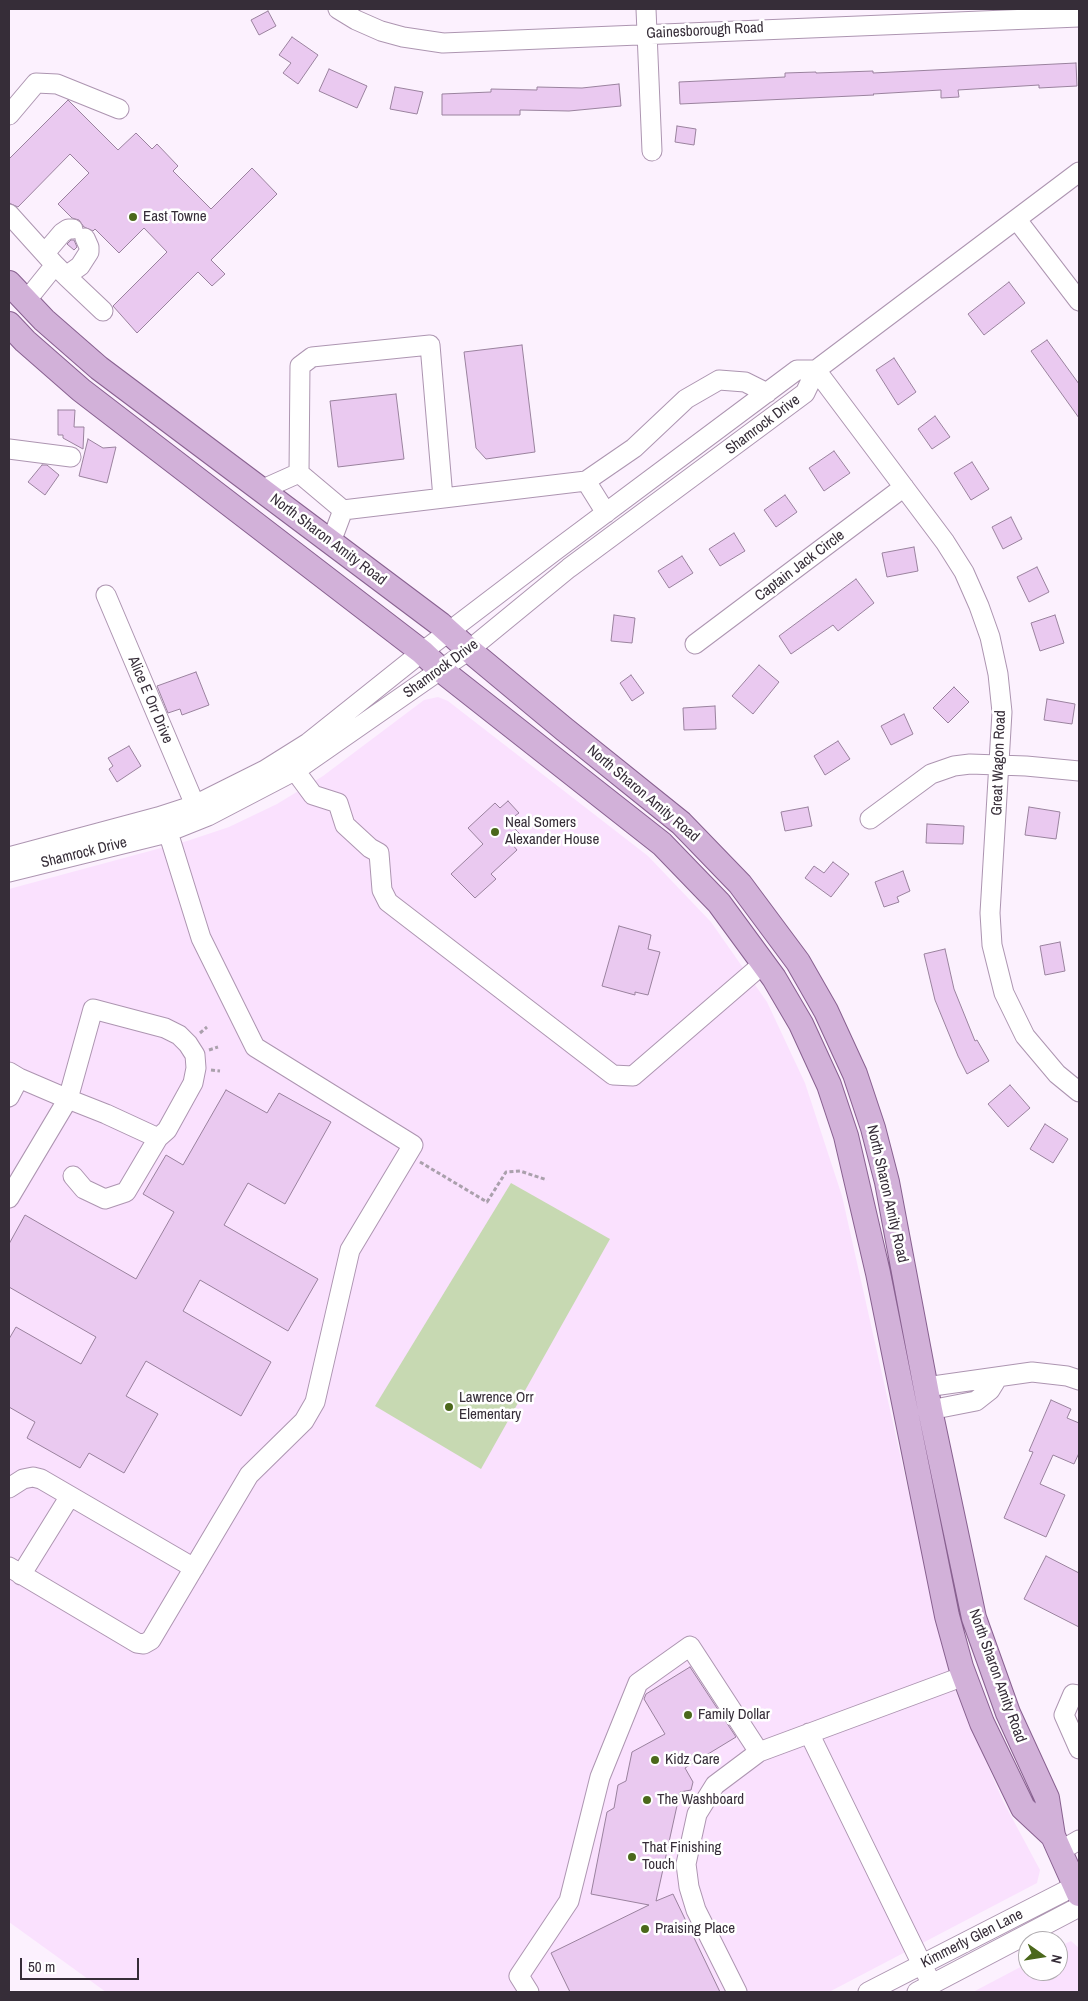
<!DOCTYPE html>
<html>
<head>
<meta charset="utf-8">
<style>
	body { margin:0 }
	#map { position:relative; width:1088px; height:2001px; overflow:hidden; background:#fcf1fe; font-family:"Archivo Narrow",sans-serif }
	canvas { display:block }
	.frame { position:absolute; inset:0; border:10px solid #362d38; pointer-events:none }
	.north { position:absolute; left:1018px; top:1931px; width:50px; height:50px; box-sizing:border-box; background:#fff; border:1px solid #afabaf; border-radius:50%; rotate:103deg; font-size:14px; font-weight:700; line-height:20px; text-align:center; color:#362d38 }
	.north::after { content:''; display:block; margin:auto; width:18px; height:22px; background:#4b681b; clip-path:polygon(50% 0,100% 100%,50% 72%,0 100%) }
	.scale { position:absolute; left:20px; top:1958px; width:119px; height:22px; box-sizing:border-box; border:2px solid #362d38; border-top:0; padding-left:6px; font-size:15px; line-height:18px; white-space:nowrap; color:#362d38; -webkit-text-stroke:4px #fff; paint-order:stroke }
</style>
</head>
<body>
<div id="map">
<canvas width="1088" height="2001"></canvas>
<div class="frame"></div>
<div class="north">N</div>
<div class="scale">50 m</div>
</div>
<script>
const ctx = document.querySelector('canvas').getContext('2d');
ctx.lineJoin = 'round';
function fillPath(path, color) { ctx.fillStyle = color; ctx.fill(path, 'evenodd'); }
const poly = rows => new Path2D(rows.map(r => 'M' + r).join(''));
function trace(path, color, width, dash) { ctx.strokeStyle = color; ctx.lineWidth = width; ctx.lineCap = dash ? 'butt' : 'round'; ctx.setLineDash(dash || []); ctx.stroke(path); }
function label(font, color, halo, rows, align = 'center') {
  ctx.font = font + ' "Archivo Narrow",sans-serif'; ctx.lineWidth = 5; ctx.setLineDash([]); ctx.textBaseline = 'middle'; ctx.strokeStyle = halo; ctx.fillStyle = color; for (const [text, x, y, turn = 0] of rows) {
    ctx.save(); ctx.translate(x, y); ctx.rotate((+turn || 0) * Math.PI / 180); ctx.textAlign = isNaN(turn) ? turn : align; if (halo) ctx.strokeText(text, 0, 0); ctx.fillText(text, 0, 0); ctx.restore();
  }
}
fillPath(poly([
	[438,697,448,701,648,856,711,922,767,1002,805,1083,842,1196,942,1641,956,1692,1003,1801,1040,1870,1037,1883,829,1992,106,1992,9,1922,9,889,187,841,229,827,277,804,323,776,424,700],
	[1071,1941,1079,1948,1079,1992,973,1992,1028,1963,1028,1971,1058,1971,1058,1947]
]), '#fae1fe');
fillPath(poly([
	[511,1183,610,1239,481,1469,375,1406]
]), '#c7d9b2');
const building = poly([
	[268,11,276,26,259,35,251,20,268,11],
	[292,37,318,55,298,84,283,73,291,63,279,55,292,37],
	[1076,63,1077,86,1039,88,1039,85,958,90,959,97,941,98,941,90,873,94,874,95,680,104,679,82,785,77,785,73,816,72,816,73,873,71,873,73,1076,63],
	[329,69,367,86,357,108,319,91,329,69],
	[619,84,621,106,569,111,520,110,520,115,442,115,442,94,491,92,491,89,537,90,537,87,582,88,619,84],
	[395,87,423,92,417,114,390,109,395,87],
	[68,100,118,150,136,133,152,149,157,144,178,166,173,171,211,209,252,168,277,194,211,260,225,274,212,286,198,272,137,333,113,306,167,252,144,228,119,253,95,229,93,231,84,227,79,220,72,218,58,204,89,173,70,154,18,207,9,203,9,159,68,100],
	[677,126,696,129,694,145,675,142,677,126],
	[71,240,74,240,77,247,74,250,67,244,71,240],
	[1009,282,1025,303,984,335,968,314,1009,282],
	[1047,340,1079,384,1079,418,1031,351,1047,340],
	[522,345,535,452,486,459,476,448,464,352,522,345],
	[894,358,916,392,898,405,876,370,894,358],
	[396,394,404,459,338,467,330,401,396,394],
	[58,410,75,410,74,427,84,427,83,449,63,438,63,435,58,435,58,410],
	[935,416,950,437,932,449,918,429,935,416],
	[88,439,103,448,116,447,107,483,79,476,88,439],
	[834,451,850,473,824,491,809,468,834,451],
	[972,462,989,489,971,500,954,473,972,462],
	[42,465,47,465,59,475,45,495,28,482,42,465],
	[785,495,797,512,776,527,764,510,785,495],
	[1011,517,1022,539,1003,549,992,527,1011,517],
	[734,533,745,551,720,566,709,549,734,533],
	[914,547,918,571,887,577,882,553,914,547],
	[682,556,693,573,669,588,658,571,682,556],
	[1037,567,1049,592,1029,602,1017,577,1037,567],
	[856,579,874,603,838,631,833,625,791,654,779,636,856,579],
	[614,615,635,618,632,643,611,641,614,615],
	[1055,615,1064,643,1040,651,1031,623,1055,615],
	[759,665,779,682,753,714,732,696,759,665],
	[196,672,209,705,182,715,180,709,168,713,157,686,196,672],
	[631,675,644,693,632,701,620,683,631,675],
	[954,687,969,702,948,723,933,708,954,687],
	[1047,699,1075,704,1072,724,1044,720,1047,699],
	[715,706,716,729,684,730,683,708,715,706],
	[904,714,913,734,891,745,881,726,904,714],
	[838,741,850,759,825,775,814,756,838,741],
	[129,746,141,766,117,782,109,769,113,766,108,758,129,746],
	[508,801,519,813,512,818,519,825,515,829,521,835,512,844,517,850,491,874,496,879,475,898,451,874,483,844,468,828,495,803,500,808,508,801],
	[808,807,812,826,785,831,781,812,808,807],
	[1029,807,1060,812,1056,839,1025,835,1029,807],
	[927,824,964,826,963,844,926,843,927,824],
	[833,862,849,874,831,897,805,878,814,866,824,873,833,862],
	[903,871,910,891,897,897,899,902,884,907,875,882,903,871],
	[619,926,651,935,648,949,660,952,648,995,635,992,635,995,602,986,619,926],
	[1060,942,1065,971,1045,975,1040,946,1060,942],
	[945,949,954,989,975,1041,977,1040,989,1061,967,1074,958,1056,935,1000,924,954,945,949],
	[1010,1085,1030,1108,1008,1127,988,1104,1010,1085],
	[226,1090,267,1113,279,1093,331,1122,285,1204,248,1183,224,1225,318,1279,288,1331,200,1280,183,1311,271,1362,241,1416,146,1361,126,1396,158,1414,124,1473,89,1453,80,1468,27,1438,35,1422,9,1407,9,1339,16,1327,81,1364,96,1337,9,1287,9,1244,25,1215,136,1279,174,1212,143,1194,166,1155,183,1165,226,1090],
	[1045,1124,1068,1139,1053,1163,1030,1149,1045,1124],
	[1051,1400,1071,1409,1067,1418,1079,1423,1079,1453,1074,1464,1053,1455,1040,1484,1065,1495,1046,1537,1004,1518,1033,1452,1029,1451,1051,1400],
	[1046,1556,1079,1573,1079,1627,1024,1599,1046,1556],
	[690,1667,736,1737,685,1768,693,1782,691,1790,680,1792,656,1901,673,1894,720,1992,570,1992,551,1953,649,1905,591,1894,607,1812,614,1808,618,1785,626,1781,632,1752,665,1734,644,1699,646,1694,690,1667]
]);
fillPath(building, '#eac9f0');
trace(building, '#9a829e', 1);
const minor = poly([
	[338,9,356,20,381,31,403,37,443,43,1079,17],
	[646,9,652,151],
	[9,115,36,83,57,84,119,109],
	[9,214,55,265,26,301],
	[1017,220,1079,301],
	[45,253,62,233,68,229,73,229],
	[55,265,66,276,80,266,89,252,89,247,85,238],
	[66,276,103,311],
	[816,370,945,542,964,572,979,606,990,637,998,674,1002,712,990,913,992,945,1004,993,1025,1036,1057,1074,1079,1092],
	[9,449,71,457],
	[586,481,634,448,686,399,719,380,745,382,767,393],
	[261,490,299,473],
	[343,510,299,473,300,366,312,357,430,345,443,498],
	[331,542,343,510,586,481,606,513],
	[106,595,195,805],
	[695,644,904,487],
	[288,761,313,795,338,803,345,825,370,848,379,853,382,890,388,902,613,1075,633,1076,764,963],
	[870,819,931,774,954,766,970,764,1026,766,1079,771],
	[9,857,158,817,195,805,265,770,308,743,422,652,556,550,797,370,816,370],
	[9,872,163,834,208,816,298,769,469,650,569,568,805,393,816,370,1079,172],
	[9,1072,19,1078,68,1099,106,1114,158,1138,167,1130,193,1083,196,1068,195,1055,188,1044,179,1035,165,1028,93,1009,68,1099,9,1198],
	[9,1097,19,1078],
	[73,1176,84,1189,105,1199,126,1192,158,1138],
	[926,1387,1032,1372,1067,1376,1079,1380],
	[930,1410,976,1401,990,1390,998,1377],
	[9,1488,23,1479,33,1477,41,1479,194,1568],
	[9,1567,137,1643,144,1644,151,1640,249,1475,304,1421,315,1402,350,1250,413,1145,255,1047,201,938,168,832],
	[21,1575,70,1496],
	[1079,1695,1073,1694,1064,1715,1079,1749],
	[809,1733,932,1985],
	[1060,1851,1079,1840],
	[529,1992,519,1976,569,1901,600,1777,638,1683,690,1646,759,1752],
	[737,1992,696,1910,689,1887,686,1864,697,1814,715,1785,759,1752,964,1676],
	[868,1992,1075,1886],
	[917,1992,1079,1907]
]);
const major = poly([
	[9,283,44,320,99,368,440,624,469,650,564,729,681,823,740,884,798,962,826,1011,855,1074,873,1128,887,1182,930,1410,974,1618,1008,1713,1047,1798,1053,1836,1079,1894],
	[9,324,25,341,81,390,422,652,441,670,662,844,719,903,774,978,801,1024,829,1085,846,1136,878,1273,947,1616,961,1667,982,1723,1023,1808,1053,1836]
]);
trace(minor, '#ad95b1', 21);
trace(major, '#886190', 26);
trace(poly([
	[200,1033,207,1027],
	[209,1050,218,1047],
	[211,1070,220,1071],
	[420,1162,487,1202,506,1172,520,1171,547,1180]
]), '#aaa0ac', 3, [4, 2.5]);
trace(minor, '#fff', 19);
trace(major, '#d2b1d9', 24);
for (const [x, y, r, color] of [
	[133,217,5,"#4b681b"],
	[495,832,5,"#4b681b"],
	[449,1407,5,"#4b681b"],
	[688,1715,5,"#4b681b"],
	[655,1760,5,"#4b681b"],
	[647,1800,5,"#4b681b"],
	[632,1857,5,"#4b681b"],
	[645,1929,5,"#4b681b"]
]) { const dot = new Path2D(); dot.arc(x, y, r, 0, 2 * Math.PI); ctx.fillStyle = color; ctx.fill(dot); trace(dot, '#fff', 2); }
label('15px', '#362d38', '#fff', [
	["Gainesborough Road",705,31,-3],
	["Shamrock Drive",763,425,-37],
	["North Sharon Amity Road",328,540,37],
	["Captain Jack Circle",800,566,-37],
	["Shamrock Drive",441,669,-36],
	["Alice E Orr Drive",150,700,67],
	["Great Wagon Road",999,763,-88],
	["North Sharon Amity Road",643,794,40],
	["Shamrock Drive",84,853,-14],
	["North Sharon Amity Road",887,1194,77],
	["North Sharon Amity Road",997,1676,70],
	["Kimmerly Glen Lane",972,1939,-27]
]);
label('15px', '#362d38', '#fff', [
	["East Towne",143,217],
	["Neal Somers",505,823],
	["Alexander House",505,840],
	["Lawrence Orr",459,1398],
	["Elementary",459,1415],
	["Family Dollar",698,1715],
	["Kidz Care",665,1760],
	["The Washboard",657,1800],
	["That Finishing",642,1848],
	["Touch",642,1865],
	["Praising Place",655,1929]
], 'left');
</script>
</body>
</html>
